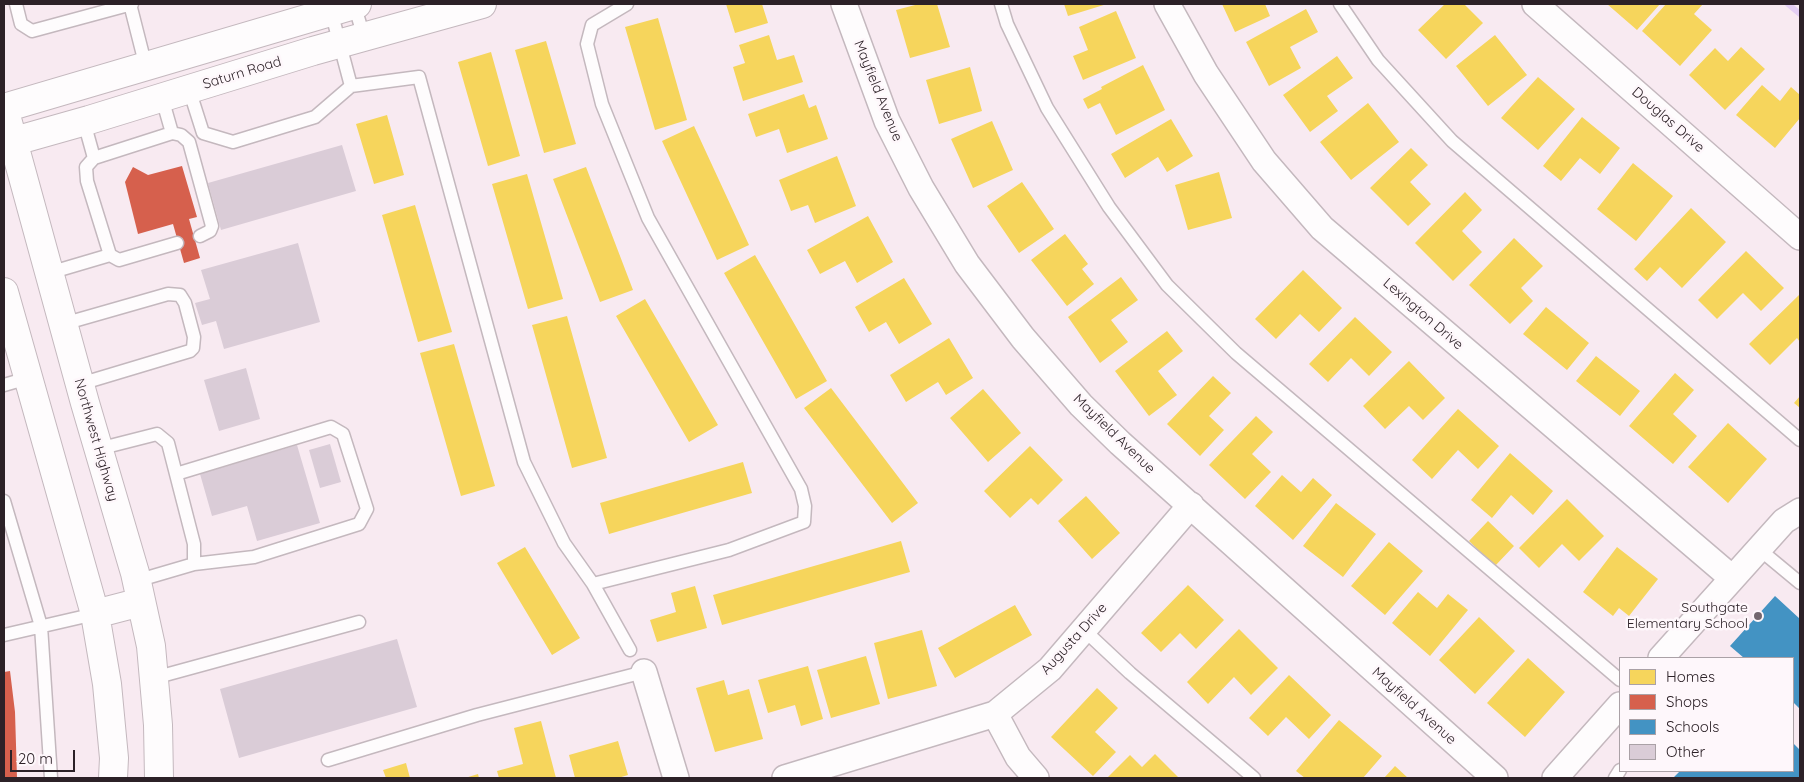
<!DOCTYPE html>
<html>
<head>
<meta charset="utf-8">
<style>
	body { margin:0 }
	#map { position:relative; width:1804px; height:782px; overflow:hidden; background:#f8eaf1; font-family:Quicksand,sans-serif }
	canvas { display:block }
	.frame { position:absolute; inset:0; border:5px solid #2c2127; pointer-events:none }
	.legend { position:absolute; left:1619px; top:657px; width:175px; height:115px; box-sizing:border-box; background:#fef7fb; border:1px solid #aaa1a6; margin:0; padding:6px 9px; list-style:none; font-size:15px; color:#2c2127 }
	.legend li { display:flex; align-items:center; gap:10px; height:25px }
	.legend b { width:25px; border:1px solid #aaa1a6 }
	.scale { position:absolute; left:10px; top:750px; width:65px; height:22px; box-sizing:border-box; border:2px solid #2c2127; border-top:0; padding-left:6px; font-size:15px; line-height:18px; white-space:nowrap; color:#2c2127; -webkit-text-stroke:4px #fef7fb; paint-order:stroke }
</style>
</head>
<body>
<div id="map">
<canvas width="1804" height="782"></canvas>
<div class="frame"></div>
<ul class="legend">
<li><b style="height:14px;background:#f6d55c"></b>Homes</li>
<li><b style="height:14px;background:#d6604d"></b>Shops</li>
<li><b style="height:14px;background:#4393c3"></b>Schools</li>
<li><b style="height:14px;background:#daccd7"></b>Other</li>
</ul>
<div class="scale">20 m</div>
</div>
<script>
const ctx = document.querySelector('canvas').getContext('2d');
ctx.lineJoin = 'round';
function fillPath(path, color) { ctx.fillStyle = color; ctx.fill(path, 'evenodd'); }
const poly = rows => new Path2D(rows.map(r => 'M' + r).join(''));
function trace(path, color, width, dash) { ctx.strokeStyle = color; ctx.lineWidth = width; ctx.lineCap = dash ? 'butt' : 'round'; ctx.setLineDash(dash || []); ctx.stroke(path); }
function label(font, color, halo, rows, align = 'center') {
  ctx.font = font + ' Quicksand,sans-serif'; ctx.lineWidth = 5; ctx.setLineDash([]); ctx.textBaseline = 'middle'; ctx.strokeStyle = halo; ctx.fillStyle = color; for (const [text, x, y, turn = 0] of rows) {
    ctx.save(); ctx.translate(x, y); ctx.rotate((+turn || 0) * Math.PI / 180); ctx.textAlign = isNaN(turn) ? turn : align; if (halo) ctx.strokeText(text, 0, 0); ctx.fillText(text, 0, 0); ctx.restore();
  }
}
fillPath(poly([
	[726,4,762,4,768,23,735,33],
	[919,4,937,4,950,47,910,58,896,10],
	[1064,4,1107,4,1068,16],
	[1222,4,1265,4,1270,16,1235,32],
	[1445,4,1464,4,1483,23,1446,59,1418,30],
	[1607,4,1660,4,1637,30],
	[1666,4,1703,4,1694,14,1712,30,1680,66,1642,31],
	[1306,9,1318,32,1290,47,1301,68,1269,86,1246,42],
	[1116,11,1136,58,1083,80,1073,56,1088,50,1079,27],
	[658,18,687,120,655,130,625,27],
	[769,35,777,60,794,55,803,82,743,101,733,67,745,63,739,45],
	[1495,35,1527,75,1488,106,1456,66],
	[546,41,576,144,544,153,515,50],
	[1741,47,1765,69,1725,110,1689,75,1715,48,1728,61],
	[491,52,520,156,488,166,458,62],
	[1337,56,1353,78,1327,96,1338,111,1310,132,1283,95],
	[1143,65,1165,110,1116,135,1100,103,1088,109,1083,99,1102,89,1101,87],
	[970,67,982,111,939,124,926,80],
	[1538,77,1575,109,1538,150,1501,118],
	[1762,85,1780,101,1791,87,1800,95,1800,118,1775,148,1736,115],
	[804,94,809,108,816,105,828,139,787,153,779,129,756,137,748,114],
	[1368,103,1399,142,1351,180,1320,142],
	[387,115,404,175,374,184,356,124],
	[1582,117,1620,148,1600,174,1580,158,1561,181,1543,166],
	[1171,119,1193,156,1167,172,1158,157,1125,178,1111,154],
	[992,121,1013,170,973,188,951,139],
	[694,126,749,245,717,260,662,141],
	[1411,148,1428,165,1410,182,1431,204,1408,226,1370,188],
	[837,156,856,206,815,223,808,205,791,211,779,180],
	[1633,163,1673,196,1636,241,1597,209],
	[586,167,633,290,600,302,553,179],
	[1219,172,1232,218,1188,230,1175,185],
	[527,174,563,299,528,309,492,184],
	[1022,182,1054,229,1019,253,987,206],
	[1465,192,1482,210,1462,231,1482,252,1453,281,1415,243],
	[415,205,452,332,418,342,382,215],
	[1691,208,1726,242,1682,288,1660,267,1647,281,1634,269],
	[868,216,893,262,857,283,845,261,820,274,807,250],
	[1065,234,1088,264,1082,269,1094,284,1067,306,1031,260],
	[1514,238,1543,266,1521,288,1533,301,1510,324,1469,285],
	[1746,251,1784,288,1761,311,1743,293,1717,319,1698,300],
	[755,255,827,381,796,399,724,273],
	[1303,270,1342,308,1319,332,1300,314,1276,339,1255,319],
	[1121,277,1138,300,1111,320,1128,342,1100,363,1068,317],
	[904,278,932,324,899,344,886,322,869,332,855,307],
	[1799,295,1800,342,1797,338,1770,365,1749,344],
	[645,299,718,425,689,442,616,316],
	[1546,307,1589,343,1567,370,1523,334],
	[567,316,607,458,572,468,532,325],
	[1355,317,1392,352,1369,376,1351,358,1328,382,1309,364],
	[1167,331,1183,351,1158,371,1177,395,1149,416,1115,371],
	[949,338,973,378,946,395,938,382,906,402,890,375],
	[454,344,495,486,461,496,420,353],
	[1596,356,1640,391,1620,416,1576,381],
	[1409,361,1445,398,1423,420,1409,406,1385,429,1363,406],
	[1675,373,1694,390,1673,414,1697,436,1673,464,1629,426],
	[1213,376,1231,393,1209,416,1224,430,1200,456,1167,424],
	[831,388,918,503,892,523,804,408],
	[983,389,1021,433,988,462,950,418],
	[1800,396,1800,408,1794,403],
	[1458,409,1499,446,1478,469,1458,450,1432,479,1412,460],
	[1256,416,1273,432,1252,454,1271,472,1245,499,1209,465],
	[1728,423,1767,459,1728,503,1688,467],
	[1030,446,1063,480,1038,505,1031,498,1010,518,984,491],
	[1510,453,1553,491,1533,515,1511,495,1492,518,1471,500],
	[743,462,752,493,609,534,600,503],
	[1282,475,1301,492,1313,478,1332,495,1293,540,1255,506],
	[1086,496,1120,533,1092,559,1058,521],
	[1567,499,1604,536,1579,561,1562,544,1539,568,1519,548],
	[1336,503,1376,534,1343,577,1303,546],
	[1488,521,1514,546,1495,566,1469,541],
	[901,541,910,572,722,625,713,595],
	[1389,542,1423,571,1385,615,1351,586],
	[525,547,580,638,552,655,497,563],
	[1617,547,1658,579,1629,616,1619,608,1613,616,1583,592],
	[1188,585,1224,620,1196,649,1180,633,1161,652,1141,633],
	[695,586,707,628,657,642,650,620,676,612,671,593],
	[1418,592,1437,608,1448,594,1468,610,1430,656,1392,623],
	[1015,605,1032,635,955,678,938,648],
	[1479,617,1515,651,1475,694,1439,660],
	[1239,629,1278,668,1251,695,1234,677,1208,704,1187,682],
	[922,630,937,686,888,699,874,643],
	[866,656,880,704,831,718,817,670],
	[1528,658,1565,692,1525,737,1487,703],
	[808,666,823,719,801,726,795,705,768,713,758,680],
	[1289,675,1331,715,1309,739,1286,717,1268,736,1249,718],
	[724,680,728,695,749,689,763,739,715,752,696,688],
	[1097,688,1118,708,1095,732,1116,752,1093,776,1051,737],
	[1339,720,1382,756,1363,778,1305,778,1296,771],
	[541,721,556,778,499,778,497,771,523,764,514,728],
	[618,741,628,775,618,778,575,778,569,755],
	[1155,754,1178,777,1176,778,1107,778,1130,755,1142,767],
	[406,763,410,778,386,778,383,770],
	[1395,766,1408,778,1384,778],
	[478,774,479,778,465,778]
]), '#f6d55c');
fillPath(poly([
	[182,166,197,217,189,219,200,258,184,263,173,224,138,234,125,182,133,167,148,175],
	[10,671,15,712,17,778,4,778,4,672]
]), '#d6604d');
fillPath(poly([
	[1775,596,1800,619,1800,709,1793,702,1793,658,1744,658,1730,646],
	[1793,743,1800,750,1800,778,1674,777,1680,771,1793,771]
]), '#4393c3');
trace(poly([
	[1788,4,1800,14]
]), '#e4cef3', 6);
fillPath(poly([
	[342,145,356,191,221,230,208,183],
	[298,243,320,322,224,349,216,321,202,325,195,303,210,299,201,270],
	[246,368,260,419,219,431,204,380],
	[330,444,341,482,320,488,309,450],
	[297,445,320,523,257,541,247,506,212,516,200,474],
	[397,639,417,707,239,758,220,689]
]), '#daccd7');
const lane = poly([
	[16,4,21,24,32,31,132,4],
	[130,4,146,67],
	[354,4,364,37],
	[1001,4,1007,24,1047,108,1109,207,1167,285,1236,353,1620,680],
	[1340,4,1378,60,1452,141,1800,440],
	[331,11,351,86,419,77,524,462,564,543,593,584,630,650],
	[189,89,203,133,233,142,315,117,351,86],
	[162,98,172,133],
	[84,122,94,158],
	[177,243,119,260,110,255,87,181,86,167,94,158,172,133,181,135,189,142,212,226,210,231,200,236],
	[49,273,110,255],
	[63,324,168,294,180,295,185,303,194,337,193,348,190,351,80,384],
	[4,385,28,378],
	[98,449,157,434,168,443,194,544,194,564,136,581],
	[176,474,331,427,343,434,367,509,359,524,254,557,194,564],
	[4,501,41,626,51,778],
	[1759,549,1800,583],
	[593,584,729,550,804,522,805,506,801,489,648,218,602,104,587,44,592,25,627,4],
	[1083,629,1130,673,1254,778],
	[4,635,95,614],
	[154,678,359,622],
	[328,760,477,715,644,672],
	[1615,778,1620,770]
]);
const street = poly([
	[844,4,887,121,921,188,967,264,1023,338,1081,405,1120,443,1495,778],
	[1167,4,1206,74,1264,161,1322,228,1732,578],
	[1535,4,1800,237],
	[1661,658,1784,521,1800,511],
	[644,672,676,778],
	[995,714,1018,757,1036,778],
	[785,778,995,714,1050,669,1191,505],
	[1555,778,1620,705]
]);
const secondary = poly([
	[4,108,85,403,135,573,151,646,158,725,159,778],
	[4,108,357,4],
	[4,144,89,120,313,51,482,4],
	[4,292,95,614,107,684,114,758,113,778],
	[95,614,141,602]
]);
trace(lane, '#c4b8be', 15);
trace(street, '#c4b8be', 28);
trace(secondary, '#c4b8be', 30);
trace(lane, '#fefcfd', 12);
trace(street, '#fefcfd', 25);
trace(secondary, '#fefcfd', 28);
for (const [x, y, r, color] of [
	[1758,616,5,"#73676e"]
]) { const dot = new Path2D(); dot.arc(x, y, r, 0, 2 * Math.PI); ctx.fillStyle = color; ctx.fill(dot); trace(dot, '#fef7fb', 2); }
label('14px', '#2c2127', '#fef7fb', [
	["Saturn Road",242,73,-17],
	["Mayfield Avenue",878,91,68],
	["Douglas Drive",1668,120,41],
	["Lexington Drive",1423,314,41],
	["Mayfield Avenue",1114,434,44],
	["Northwest Highway",96,440,74],
	["Augusta Drive",1074,639,-48],
	["Mayfield Avenue",1414,706,42]
]);
label('14px', '#2c2127', '#fef7fb', [
	["Southgate",1748,608],
	["Elementary School",1748,624]
], 'right');
</script>
</body>
</html>
